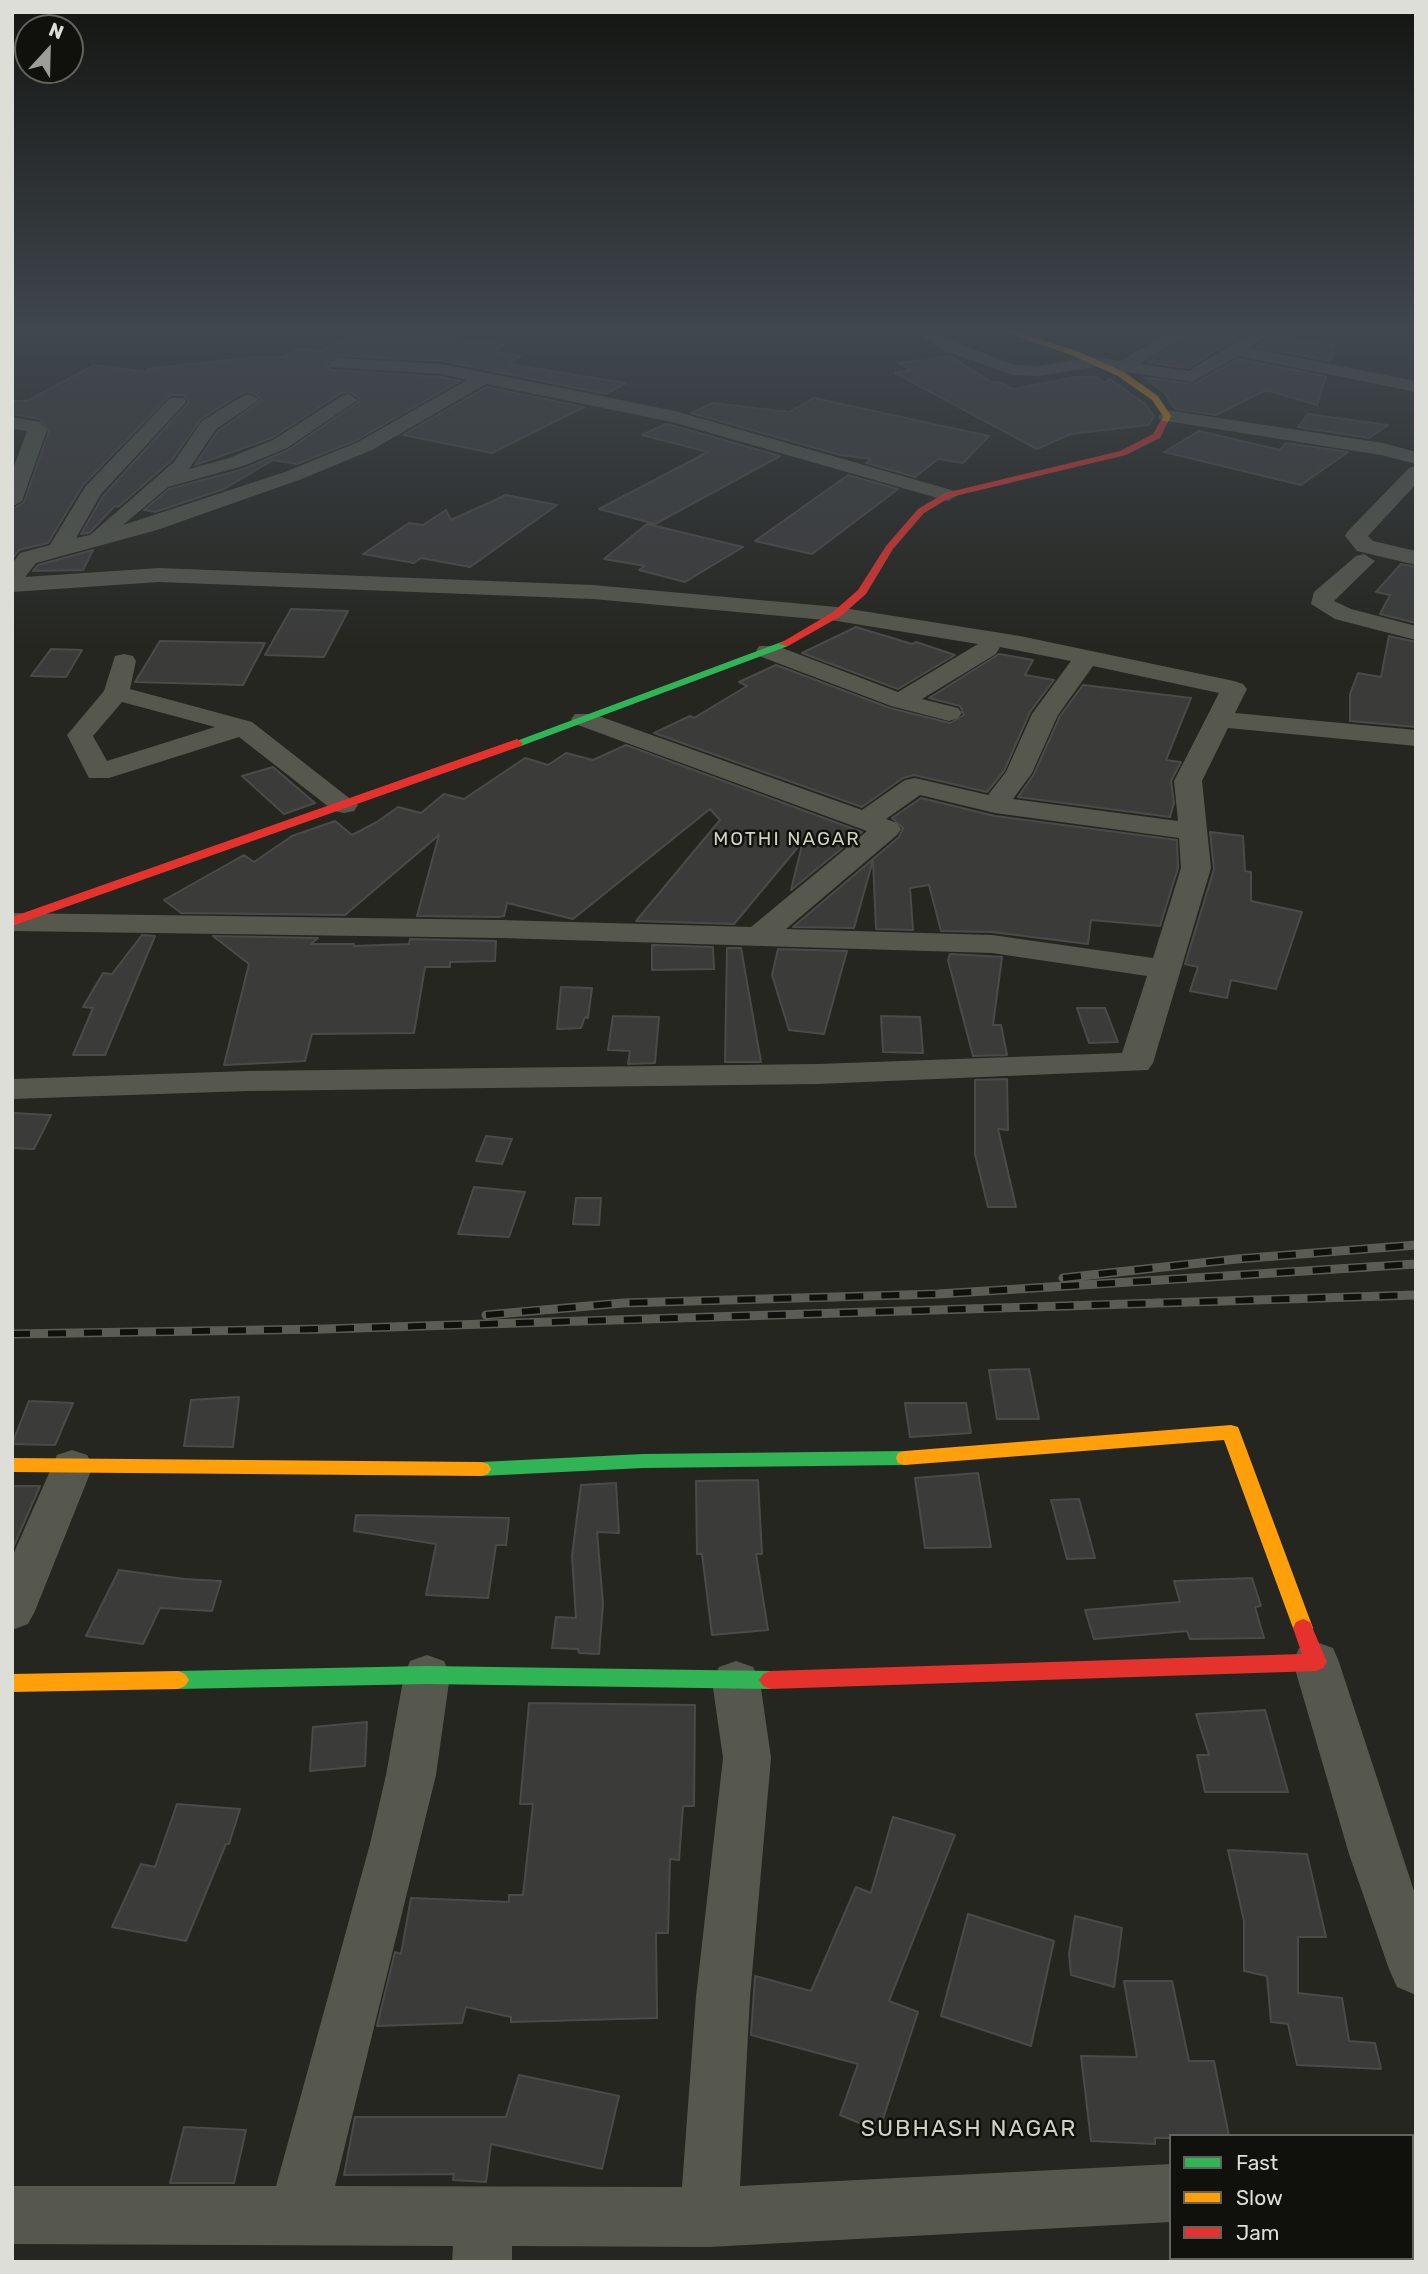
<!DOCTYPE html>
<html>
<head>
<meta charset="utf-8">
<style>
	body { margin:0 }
	#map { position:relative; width:1428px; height:2274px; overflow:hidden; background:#252620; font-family:Rubik,sans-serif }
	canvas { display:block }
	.frame { position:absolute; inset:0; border:14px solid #dcded7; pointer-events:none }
	.legend { position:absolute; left:1169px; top:2134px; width:245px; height:126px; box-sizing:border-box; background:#10110c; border:2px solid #62635d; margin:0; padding:9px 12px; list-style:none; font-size:21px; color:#dcded7 }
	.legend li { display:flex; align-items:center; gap:14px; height:35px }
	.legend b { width:35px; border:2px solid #62635d }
	.north { position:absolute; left:14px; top:14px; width:70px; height:70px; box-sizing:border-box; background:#10110c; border:2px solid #62635d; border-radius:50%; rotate:22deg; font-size:19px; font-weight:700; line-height:28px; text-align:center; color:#dcded7 }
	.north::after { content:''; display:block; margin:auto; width:24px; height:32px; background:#9c9e97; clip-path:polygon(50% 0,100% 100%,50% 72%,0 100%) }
</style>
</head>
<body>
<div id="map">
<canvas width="1428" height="2274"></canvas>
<div class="frame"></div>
<ul class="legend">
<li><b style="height:9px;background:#30b455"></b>Fast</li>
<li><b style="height:9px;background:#ff9f0a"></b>Slow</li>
<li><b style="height:9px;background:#e5322d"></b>Jam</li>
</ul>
<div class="north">N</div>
</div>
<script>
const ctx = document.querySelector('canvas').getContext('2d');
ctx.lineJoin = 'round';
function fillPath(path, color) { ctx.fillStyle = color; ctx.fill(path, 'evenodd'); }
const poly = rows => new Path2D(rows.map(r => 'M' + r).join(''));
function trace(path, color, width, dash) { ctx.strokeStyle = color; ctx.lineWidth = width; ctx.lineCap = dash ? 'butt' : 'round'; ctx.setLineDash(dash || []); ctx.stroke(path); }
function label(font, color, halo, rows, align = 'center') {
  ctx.font = font + ' Rubik,sans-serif'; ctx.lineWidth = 5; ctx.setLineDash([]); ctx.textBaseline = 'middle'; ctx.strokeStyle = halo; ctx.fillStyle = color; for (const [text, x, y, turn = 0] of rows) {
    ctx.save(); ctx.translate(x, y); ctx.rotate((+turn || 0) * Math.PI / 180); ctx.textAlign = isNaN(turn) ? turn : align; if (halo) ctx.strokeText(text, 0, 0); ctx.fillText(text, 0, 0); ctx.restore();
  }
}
const building = poly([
	[356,332,461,332,453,339,504,344,494,352,521,356,508,364,626,383,606,394,443,361,336,356,325,362,331,370,442,377,460,381,357,440,297,464,273,460,224,489,155,512,144,510,169,489,244,469,288,450,361,400,350,392,341,393,272,438,195,465,218,431,262,400,251,392,242,393,201,419,172,460,118,507,115,506,89,533,81,534,103,496,189,402,184,395,170,395,83,485,48,543,19,550,12,559,13,509,24,502,49,431,40,419,12,414,12,401,27,401,94,365,148,372,148,369,255,357,284,357,299,349,322,351,356,332],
	[1193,332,1246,332,1188,368,1147,362,1193,332],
	[1275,332,1296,332,1286,340,1335,345,1330,361,1256,347,1275,332],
	[950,356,993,383,999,382,1013,389,1076,377,1097,377,1104,383,1110,379,1145,404,1154,416,1149,425,1071,434,1037,449,895,373,911,370,898,363,950,356],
	[1238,359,1326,376,1317,405,1266,390,1216,415,1175,409,1164,392,1143,377,1193,384,1238,359],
	[486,387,584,407,492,453,403,435,486,387],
	[814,398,989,436,963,463,938,459,915,477,866,463,871,459,840,455,691,413,713,403,789,412,814,398],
	[1308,414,1388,425,1369,438,1298,427,1308,414],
	[666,424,671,425,780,456,655,524,599,509,708,452,642,435,666,424],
	[1199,431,1280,450,1286,443,1348,452,1301,485,1164,452,1199,431],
	[848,475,898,489,812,554,755,541,848,475],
	[506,495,557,505,470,567,421,558,414,563,363,554,409,523,423,525,446,510,451,520,506,495],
	[647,524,743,547,685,582,639,570,645,566,604,559,647,524],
	[93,550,83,570,33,571,38,565,93,550],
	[1401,564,1416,567,1416,623,1380,614,1390,595,1376,592,1401,564],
	[291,609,348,611,324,657,265,655,291,609],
	[856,627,912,644,916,642,955,655,898,689,802,653,856,627],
	[1389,636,1416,642,1416,727,1350,721,1350,694,1358,673,1381,677,1389,636],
	[160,641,265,643,243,685,135,682,160,641],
	[51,649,82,650,66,677,31,676,51,649],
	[999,654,1033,660,1025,675,1054,680,1030,712,1004,771,987,792,914,775,903,778,862,807,654,733,690,716,694,718,747,686,739,682,776,665,890,708,950,723,964,715,960,706,929,698,999,654],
	[1083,685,1191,698,1166,760,1181,762,1171,781,1174,803,1170,817,1018,797,1034,774,1060,716,1083,685],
	[626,745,862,832,791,890,803,841,734,924,636,921,720,820,710,809,573,919,507,903,504,916,498,917,417,916,439,835,345,915,181,913,164,900,244,855,254,862,292,836,335,821,352,835,377,822,398,807,421,813,444,794,464,799,525,758,548,765,566,753,593,760,626,745],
	[273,767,315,803,284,814,242,776,273,767],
	[921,798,995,816,1177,840,1178,868,1160,926,1091,920,1088,944,992,932,941,931,929,885,910,888,913,930,876,929,873,860,854,928,793,927,899,837,903,828,892,818,921,798],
	[1210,832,1243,836,1245,871,1251,872,1251,901,1302,912,1276,989,1231,980,1227,998,1190,991,1198,967,1185,964,1214,869,1210,832],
	[142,935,155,936,105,1055,73,1055,93,1008,83,1007,103,973,112,974,142,935],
	[213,936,318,938,311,944,354,944,354,946,409,944,410,939,496,941,495,961,450,962,450,967,425,967,414,1033,312,1034,305,1061,224,1065,249,964,213,936],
	[652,945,713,947,714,969,652,970,652,945],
	[727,948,741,948,761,1062,725,1062,727,948],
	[778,949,847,951,824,1034,789,1030,772,975,778,949],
	[950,954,1002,957,993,1025,1001,1025,1007,1055,973,1056,948,960,950,954],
	[561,987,592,988,588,1018,585,1017,581,1028,557,1029,561,987],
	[1077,1008,1105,1008,1118,1042,1089,1043,1077,1008],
	[613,1016,659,1017,655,1063,628,1064,630,1051,608,1050,613,1016],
	[881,1016,920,1017,923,1053,883,1052,881,1016],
	[1007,1079,1008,1130,998,1129,1016,1207,988,1207,975,1154,975,1080,1007,1079],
	[12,1113,51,1115,34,1149,12,1148,12,1113],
	[486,1136,512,1139,502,1164,476,1161,486,1136],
	[474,1187,525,1192,509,1237,458,1234,474,1187],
	[576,1198,601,1198,599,1225,573,1224,576,1198],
	[1029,1369,1039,1419,997,1419,989,1370,1029,1369],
	[239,1397,233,1447,184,1446,191,1400,239,1397],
	[29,1401,73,1403,55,1445,12,1444,29,1401],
	[905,1403,966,1403,971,1433,910,1437,905,1403],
	[978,1473,991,1547,925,1548,915,1478,978,1473],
	[758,1480,762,1554,756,1554,768,1630,712,1635,702,1554,697,1554,696,1481,758,1480],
	[616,1483,619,1533,597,1532,603,1604,599,1654,579,1653,578,1649,552,1648,556,1617,576,1618,572,1556,581,1485,616,1483],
	[12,1486,40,1486,12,1550,12,1486],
	[1079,1499,1095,1558,1067,1559,1051,1500,1079,1499],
	[356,1515,509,1518,506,1545,496,1545,488,1598,426,1595,436,1544,354,1531,356,1515],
	[119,1570,184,1579,221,1581,212,1611,160,1608,143,1644,86,1636,119,1570],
	[1252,1578,1261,1606,1255,1607,1264,1638,1190,1639,1187,1631,1094,1639,1085,1610,1180,1602,1174,1581,1252,1578],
	[529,1703,695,1705,694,1806,683,1806,679,1860,670,1859,668,1933,656,1933,657,2018,511,2022,511,2017,466,2007,462,2023,377,2026,395,1952,401,1954,411,1898,509,1902,509,1895,523,1895,533,1804,520,1804,529,1703],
	[1265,1710,1288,1792,1205,1792,1197,1755,1209,1755,1196,1714,1265,1710],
	[367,1722,365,1766,310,1771,313,1727,367,1722],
	[177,1804,240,1809,229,1844,226,1844,186,1941,112,1927,141,1864,155,1867,177,1804],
	[893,1817,955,1835,889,2001,918,2012,879,2131,840,2115,858,2064,751,2035,755,1976,811,1991,856,1887,871,1893,893,1817],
	[1228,1850,1307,1854,1326,1937,1298,1937,1298,1993,1342,1998,1349,2041,1375,2043,1381,2069,1297,2065,1288,2024,1271,2022,1267,1976,1244,1971,1244,1921,1228,1850],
	[968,1914,1054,1941,1031,2046,941,2016,968,1914],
	[1075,1916,1122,1928,1114,1987,1071,1975,1069,1954,1075,1916],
	[1124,1981,1172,1981,1189,2061,1214,2061,1229,2136,1171,2136,1171,2138,1155,2138,1155,2144,1091,2141,1081,2056,1137,2057,1124,1981],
	[519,2075,619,2096,602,2169,491,2144,486,2182,453,2180,454,2174,344,2175,355,2117,506,2117,519,2075],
	[184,2127,246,2130,234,2183,170,2183,184,2127]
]);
fillPath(building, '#3b3b3a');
trace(building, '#4b4a48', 2);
fillPath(poly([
	[923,332,937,332,957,343,1015,365,1038,366,1094,357,1120,361,1170,332,1191,332,1140,364,1189,371,1251,332,1272,332,1250,348,1416,381,1416,392,1238,356,1192,382,1094,367,1038,376,1013,375,945,351,924,339,923,332],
	[337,358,442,364,675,411,955,491,958,495,948,501,672,422,486,384,372,450,299,480,157,530,36,563,25,577,159,568,593,585,837,607,1020,636,1234,681,1243,684,1247,689,1235,713,1416,730,1416,746,1228,728,1202,781,1211,868,1153,1063,1148,1070,818,1084,248,1091,12,1099,12,1079,248,1071,818,1064,1122,1053,1147,976,992,953,501,938,12,931,12,913,501,920,751,927,867,831,575,724,571,719,575,714,593,714,862,810,905,780,915,778,988,795,1006,772,1032,714,1071,661,1000,647,996,654,922,699,958,708,962,713,958,718,949,721,891,706,759,656,756,651,759,646,777,646,898,692,978,644,837,621,593,599,159,582,12,592,12,564,20,553,50,545,85,487,170,398,184,398,186,402,101,494,76,538,90,535,174,462,202,421,243,396,250,394,259,400,216,429,189,469,229,458,273,440,342,396,349,394,358,400,287,448,243,466,168,487,123,525,285,472,358,442,467,380,442,374,331,367,328,363,337,358],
	[1093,666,1219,693,1174,781,1178,821,1013,799,1032,773,1058,715,1093,666],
	[920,795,995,813,1179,838,1181,868,1153,958,992,935,786,929,897,835,901,829,897,823,886,819,920,795],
	[1167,410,1383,443,1416,452,1416,464,1381,455,1160,420,1158,416,1167,410],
	[12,417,40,422,47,430,22,501,12,507,12,472,27,431,12,429,12,417],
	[1416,466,1416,484,1368,536,1373,541,1416,551,1416,565,1357,551,1345,536,1348,531,1409,468,1416,466],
	[1364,554,1375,561,1334,601,1351,609,1416,626,1416,640,1335,619,1311,604,1314,592,1356,556,1364,554],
	[124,654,133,656,136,661,130,689,252,722,358,805,354,811,344,813,334,811,239,737,109,778,89,778,67,735,104,691,115,656,124,654],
	[122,702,215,727,107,761,93,736,122,702],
	[72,1450,87,1455,93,1466,35,1611,28,1624,12,1630,12,1557,57,1455,72,1450],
	[1316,1642,1333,1648,1339,1662,1416,1897,1416,1995,1397,1987,1389,1969,1349,1854,1293,1662,1299,1648,1316,1642],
	[427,1655,444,1661,450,1675,436,1775,335,2186,682,2187,696,1997,723,1758,712,1681,719,1667,736,1661,753,1667,760,1681,771,1758,750,1997,740,2186,1171,2164,1171,2222,709,2247,512,2246,512,2262,452,2262,453,2246,12,2244,12,2186,276,2186,370,1844,386,1775,404,1675,410,1661,427,1655],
	[1412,2154,1416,2154,1416,2212,1412,2212,1412,2154],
	[1352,2258,1412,2258,1412,2262,1352,2262,1352,2258]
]), '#56584e');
fillPath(poly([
	[784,641,788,642,788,646,521,746,517,747,511,743,784,641],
	[905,1451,912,1453,914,1458,912,1463,905,1465,643,1468,481,1476,474,1474,471,1469,474,1464,481,1462,643,1454,905,1451],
	[427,1666,770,1671,777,1674,781,1680,777,1686,770,1689,427,1684,178,1689,171,1686,167,1680,171,1674,178,1671,427,1666]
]), '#30b455');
fillPath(poly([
	[1005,332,1017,332,1077,351,1124,372,1158,396,1171,416,1168,422,1161,424,1163,416,1152,400,1118,376,1071,355,1005,332],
	[1231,1425,1238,1427,1240,1432,1313,1628,1310,1634,1303,1637,1296,1634,1293,1628,1224,1440,905,1465,898,1463,896,1458,898,1453,905,1451,1231,1425],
	[12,1458,481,1462,488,1464,491,1469,488,1474,481,1476,12,1472,12,1458],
	[178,1671,185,1674,189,1680,185,1686,178,1689,12,1692,12,1674,178,1671]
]), '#ff9f0a');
fillPath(poly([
	[1161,420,1168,422,1160,438,1126,455,951,497,924,513,893,549,866,594,841,616,788,646,779,644,833,612,858,590,886,546,918,509,945,493,1120,451,1153,434,1161,420],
	[517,739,523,743,521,746,12,926,12,917,517,739],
	[1303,1619,1310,1622,1327,1662,1323,1668,1316,1671,770,1689,763,1686,759,1680,763,1674,770,1671,1302,1654,1293,1628,1296,1622,1303,1619]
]), '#e5322d');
const rail = poly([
	[1063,1278,1237,1259,1416,1245],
	[486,1315,623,1303,938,1294,1416,1264],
	[12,1334,325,1329,1416,1295]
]);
trace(rail, '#5b5d55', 9);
trace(rail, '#10110c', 6, [18]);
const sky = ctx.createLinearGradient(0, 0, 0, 650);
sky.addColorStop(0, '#141512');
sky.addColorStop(0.51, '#40474e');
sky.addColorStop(1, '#40474e00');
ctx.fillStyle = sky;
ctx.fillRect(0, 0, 1428, 650);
ctx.letterSpacing = '2px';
label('19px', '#cfd2c3', '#10110c', [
	["MOTHI NAGAR",787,840]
]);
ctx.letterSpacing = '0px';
ctx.letterSpacing = '2px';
label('23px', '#cfd2c3', '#10110c', [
	["SUBHASH NAGAR",969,2129]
]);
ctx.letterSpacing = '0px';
</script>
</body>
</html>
